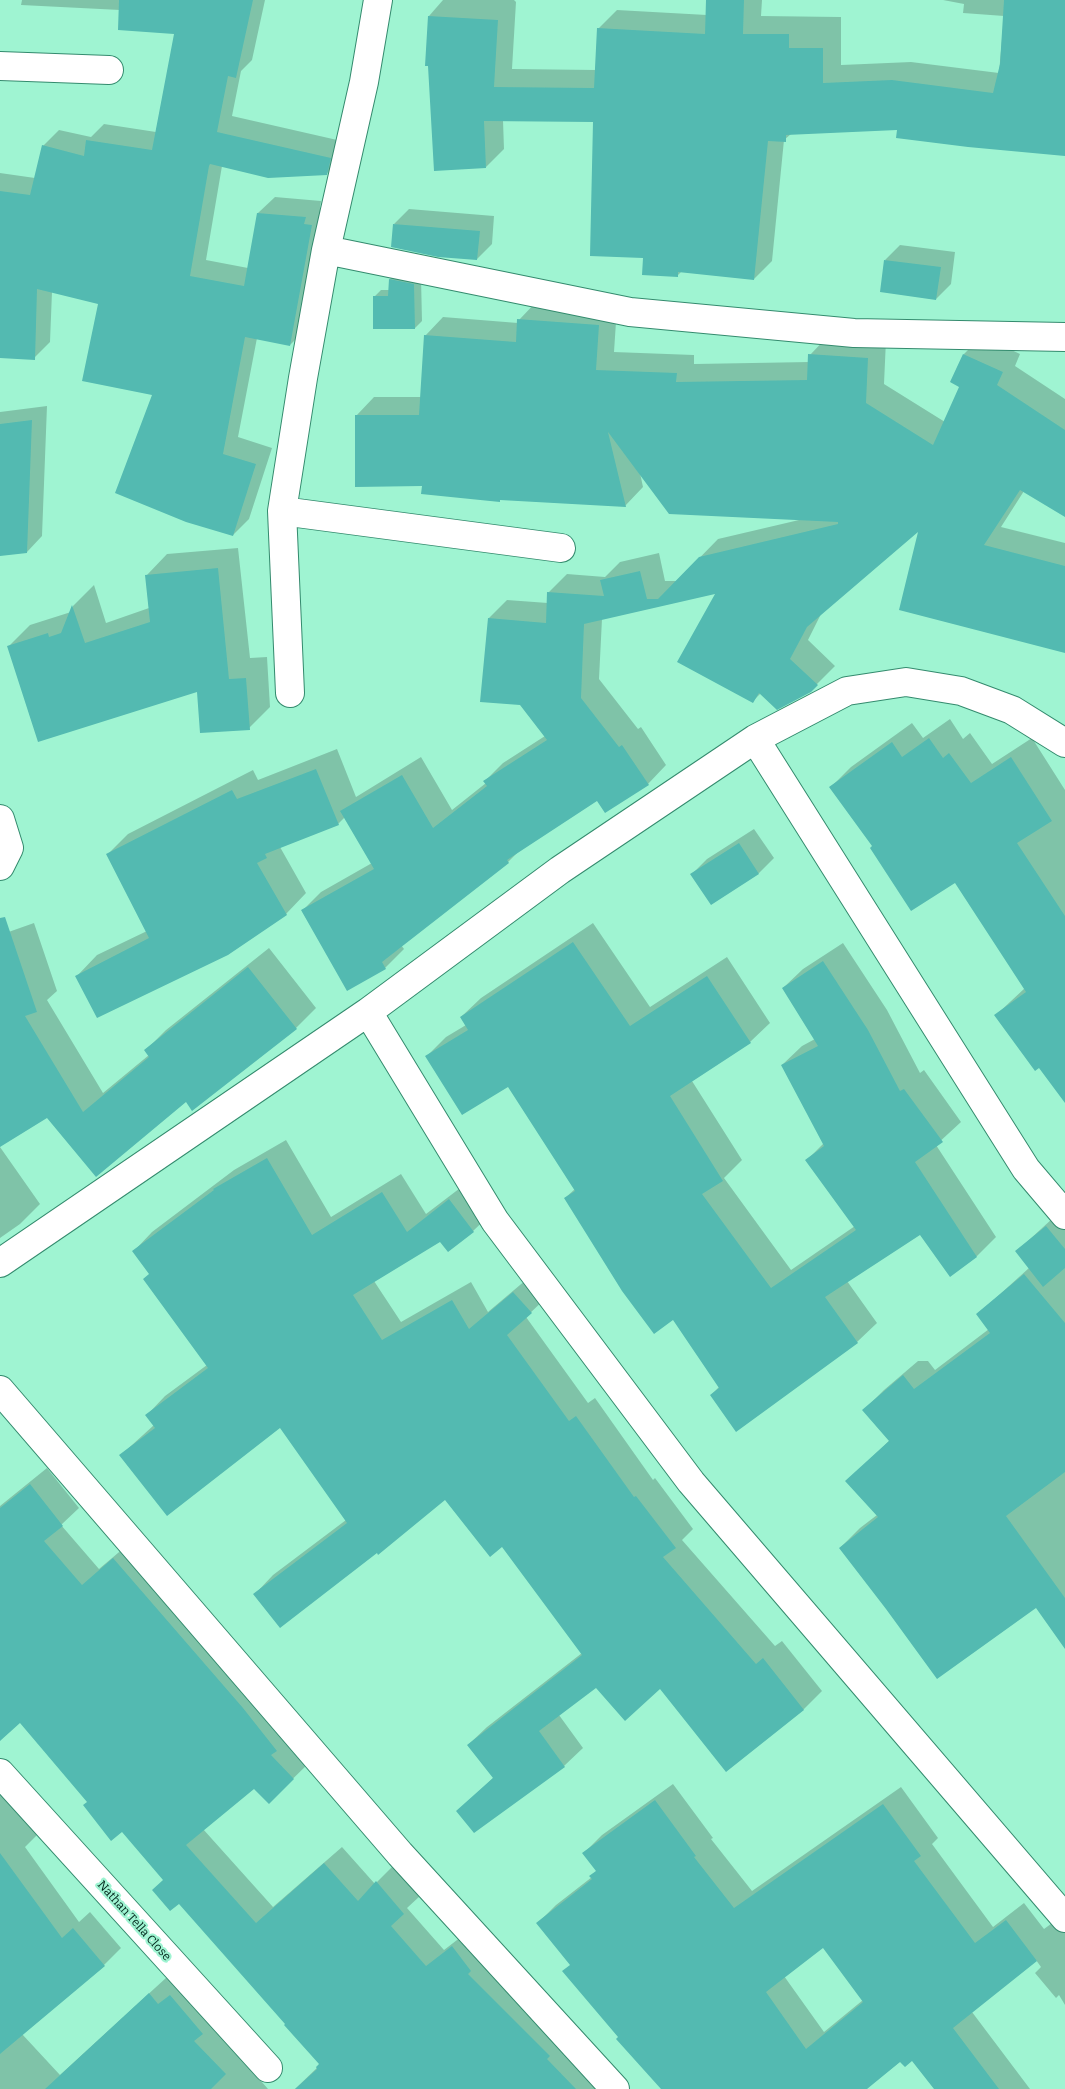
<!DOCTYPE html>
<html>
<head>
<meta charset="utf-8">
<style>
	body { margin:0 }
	canvas { display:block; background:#9ff4d2 }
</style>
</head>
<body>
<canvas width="1065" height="2089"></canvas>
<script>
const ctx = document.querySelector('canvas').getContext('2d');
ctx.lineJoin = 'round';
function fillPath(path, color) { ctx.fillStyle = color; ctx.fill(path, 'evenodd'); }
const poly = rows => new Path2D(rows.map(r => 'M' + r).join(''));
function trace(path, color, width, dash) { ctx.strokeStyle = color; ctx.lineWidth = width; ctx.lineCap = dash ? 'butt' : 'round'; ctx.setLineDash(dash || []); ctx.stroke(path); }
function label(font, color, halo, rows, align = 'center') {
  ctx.font = font + ' Bitter,serif'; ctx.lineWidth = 4.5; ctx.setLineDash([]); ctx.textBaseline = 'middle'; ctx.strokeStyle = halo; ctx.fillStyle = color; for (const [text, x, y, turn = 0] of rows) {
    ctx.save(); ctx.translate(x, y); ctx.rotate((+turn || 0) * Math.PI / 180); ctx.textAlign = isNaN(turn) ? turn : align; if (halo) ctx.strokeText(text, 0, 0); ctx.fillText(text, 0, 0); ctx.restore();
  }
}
fillPath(poly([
	[22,0,265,0,252,60,241,71,232,116,346,142,343,158,326,174,222,166,206,260,248,268,258,213,275,197,321,201,320,208,327,209,306,329,290,345,257,338,238,437,272,448,249,519,233,535,100,303,52,292,50,342,34,358,0,357,0,173,35,178,43,146,59,130,91,137,104,124,156,132,175,33,120,10,21,5],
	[443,0,514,0,516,2,512,69,597,70,598,29,617,10,707,15,707,0,762,0,761,16,841,17,841,65,911,62,999,73,1004,16,963,13,964,4,943,0,1065,0,1065,155,898,128,791,134,784,140,772,261,754,279,682,271,677,276,645,257,594,120,503,120,504,149,486,167,429,16],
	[409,209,494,216,492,244,477,259,394,224],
	[900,245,955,252,951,284,936,299,885,260],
	[397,272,421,277,422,321,415,328,374,297,381,290,389,290,390,279],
	[537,301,617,307,614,352,694,355,694,364,809,362,810,355,828,336,886,340,884,384,945,422,961,386,964,354,982,336,1020,354,1015,366,1065,399,1065,515,1024,491,1001,527,1065,543,1065,647,920,529,822,612,808,640,835,666,810,691,761,693,753,701,717,592,602,619,599,679,638,729,641,727,666,765,648,784,598,799,521,849,508,862,401,945,404,949,385,968,348,989,302,911,321,892,372,863,345,817,338,824,280,847,306,893,286,914,77,976,97,955,147,931,108,854,128,834,253,770,258,780,337,749,356,797,421,757,452,810,486,783,485,781,503,763,545,736,489,618,507,600,548,603,548,593,567,574,605,577,620,562,659,553,665,581,677,581,718,539,799,520,640,473,643,487,625,506,501,499,499,501,423,485,356,416,374,397,421,397,425,336,443,317,518,323,519,320],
	[47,406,42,536,27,552,0,555,0,412],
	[238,548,250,658,267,657,270,707,249,728,198,690,9,646,30,625,71,612,73,606,94,585,106,623,149,608,146,576,167,554],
	[950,719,963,739,970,733,992,764,1032,738,1065,790,1065,1101,1039,1066,996,1015,1025,988,955,881,874,846,831,787,851,767,912,723,923,738],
	[754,829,774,858,759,873,711,903,692,874,707,859],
	[34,923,57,991,47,1000,103,1093,149,1055,146,1050,166,1030,269,948,316,1008,296,1028,186,1100,47,1117,0,1145,0,935],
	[593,923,650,1007,727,957,770,1023,750,1042,692,1081,742,1160,724,1178,791,1270,855,1226,807,1160,824,1143,782,1065,802,1046,815,1039,783,988,803,969,843,943,887,1010,920,1073,924,1070,961,1122,936,1145,996,1237,977,1256,950,1275,920,1234,847,1281,877,1323,857,1342,711,1395,719,1387,674,1318,565,1198,575,1189,509,1085,426,1057,446,1037,466,1025,461,1017,481,998],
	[286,1140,331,1217,401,1174,426,1214,468,1182,492,1213,473,1231,448,1251,440,1240,374,1281,401,1322,471,1282,488,1312,533,1274,550,1294,526,1317,588,1403,595,1398,653,1480,655,1478,693,1529,682,1540,775,1646,782,1641,822,1691,803,1710,661,1688,596,1686,559,1715,583,1748,564,1766,458,1811,494,1777,468,1745,487,1727,582,1653,502,1546,446,1498,255,1594,273,1575,346,1520,280,1426,121,1455,154,1425,147,1415,165,1396,207,1365,150,1273,134,1251,152,1232,234,1170],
	[0,1147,40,1204,20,1224,0,1238],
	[1065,1207,1065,1621,1036,1607,887,1608,840,1548,860,1528,877,1515,847,1481,890,1440,864,1410,884,1390,918,1361,928,1361,935,1370,989,1329,978,1314,1029,1268,1017,1251],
	[47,1468,79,1508,61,1525,99,1569,131,1542,310,1762,269,1802,255,1787,203,1829,273,1907,342,1847,375,1884,394,1865,420,1896,407,1908,444,1950,470,1930,609,2089,295,2089,321,2064,122,1830,88,1801,21,1722,0,1719,0,1506],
	[673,1784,713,1838,711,1839,752,1891,901,1787,938,1838,932,1844,993,1927,1024,1903,1044,1929,1059,1918,1065,1925,1065,2005,1059,1995,1056,1998,1035,1973,1041,1967,1036,1960,972,2012,1030,2089,935,2089,913,2059,901,2061,865,2089,662,2089,618,2039,620,2037,571,1964,538,1923,556,1905,592,1877,597,1870,584,1853,602,1835],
	[824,1946,863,2000,824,2032,784,1976],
	[0,1790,37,1835,25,1847,79,1922,90,1912,121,1948,104,1965,22,2034,60,2075,167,1977,176,1988,187,1979,241,2058,268,2089,0,2089]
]), '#0003');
fillPath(poly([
	[119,0,253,0,236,78,228,76,217,132,331,158,327,175,268,178,210,164,209,166,190,276,244,286,257,213,306,217,304,224,312,225,290,346,245,337,223,454,256,464,233,536,186,522,115,493,152,395,82,381,98,304,37,289,35,360,0,358,0,191,30,195,42,145,84,156,86,140,152,150,174,34,118,30],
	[706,0,744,0,743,34,789,34,789,48,823,48,823,83,892,80,993,93,1000,64,1004,0,1065,0,1065,156,968,147,896,138,897,130,786,135,786,142,768,141,754,280,678,272,678,277,642,275,643,258,590,256,593,122,484,121,486,168,434,171,428,66,425,66,428,16,498,20,494,87,594,88,597,28,705,34],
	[393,224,480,231,477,260,438,257,391,247],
	[884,260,941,267,936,300,880,292],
	[389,279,414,284,415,329,373,329,373,296,388,296],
	[517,319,599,325,596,370,677,373,676,382,807,380,808,354,868,358,866,403,933,445,959,387,950,382,963,354,1003,372,997,385,1065,430,1065,517,1020,490,984,545,1065,566,1065,653,899,610,918,532,807,627,790,659,818,685,811,692,777,710,759,693,753,703,677,662,715,594,584,624,581,698,619,747,622,745,649,785,605,813,597,801,507,860,509,863,382,962,386,969,347,991,301,910,374,869,340,811,402,775,433,828,487,786,483,781,547,740,520,705,480,702,488,618,546,623,547,592,604,596,600,580,640,571,647,599,658,599,699,557,838,524,838,522,669,514,608,432,626,507,500,500,500,502,421,494,422,486,355,487,355,415,419,415,424,335,516,342],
	[32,420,27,553,0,556,0,424],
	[218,568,229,679,246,678,250,730,200,733,197,692,38,742,7,646,48,633,49,637,61,633,72,605,85,643,150,622,145,575],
	[929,738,943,758,949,753,971,783,1011,757,1052,821,1017,843,1065,916,1065,1103,1039,1068,1035,1071,994,1015,1026,992,955,883,911,911,870,848,872,846,829,787,892,742,902,757],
	[316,769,339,825,265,854,267,858,257,863,287,915,228,955,97,1018,75,976,149,938,106,854,232,790,237,799],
	[739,843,759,874,711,905,690,874],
	[5,917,37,1012,25,1016,83,1112,149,1057,144,1050,248,967,297,1029,192,1111,186,1102,96,1177,47,1118,0,1147,0,918],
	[573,942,630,1026,707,976,751,1043,670,1096,723,1181,702,1194,771,1288,856,1230,805,1160,824,1146,781,1065,818,1046,782,988,823,961,868,1030,900,1091,904,1089,943,1142,915,1162,977,1257,950,1277,920,1235,825,1297,858,1343,736,1432,710,1395,719,1388,673,1320,654,1334,622,1291,564,1198,575,1191,508,1087,462,1115,425,1056,468,1030,460,1017],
	[267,1158,312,1235,382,1192,407,1232,449,1199,474,1232,448,1252,440,1242,353,1295,382,1340,452,1300,469,1329,513,1292,532,1313,507,1335,569,1421,576,1416,634,1497,636,1496,676,1548,663,1557,756,1664,763,1658,804,1710,726,1772,660,1689,625,1721,596,1688,539,1731,565,1767,474,1833,456,1811,493,1778,467,1745,582,1655,502,1547,490,1557,445,1500,378,1555,377,1553,280,1628,253,1594,347,1523,280,1428,167,1516,119,1455,155,1428,145,1415,208,1368,143,1279,149,1274,132,1251,214,1190,213,1189],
	[1046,1226,1065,1249,1065,1268,1043,1287,1015,1251],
	[1024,1274,1065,1323,1065,1472,1006,1516,1065,1598,1065,1649,1036,1608,937,1679,886,1609,839,1548,878,1517,845,1481,889,1441,862,1410,903,1375,914,1389,990,1333,976,1314],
	[30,1484,63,1526,44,1541,82,1585,113,1558,243,1708,277,1751,271,1755,294,1779,269,1804,254,1789,186,1845,256,1923,324,1863,358,1901,376,1881,404,1914,391,1926,426,1966,452,1946,471,1971,468,1974,550,2056,547,2059,576,2089,295,2089,317,2069,316,2067,319,2064,284,2025,285,2024,179,1904,170,1911,152,1890,163,1880,122,1832,111,1841,83,1805,87,1802,20,1723,0,1741,0,1508],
	[655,1800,696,1856,694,1857,734,1908,883,1804,921,1856,914,1861,975,1943,1006,1920,1037,1961,953,2028,999,2089,934,2089,912,2061,905,2067,900,2062,867,2089,661,2089,616,2039,618,2037,562,1971,570,1965,536,1923,592,1879,589,1876,596,1871,582,1853],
	[823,1948,863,2002,806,2049,766,1992],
	[0,1853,62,1938,73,1928,105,1966,0,2054],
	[149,1993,158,2004,170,1995,203,2034,194,2041,226,2074,211,2089,45,2089]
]), '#53bab1');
const minor = poly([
	[0,66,109,70],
	[326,250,630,312,854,333,1065,337],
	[282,511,561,548],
	[290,693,282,511,303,378,326,250,364,82,378,0],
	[755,739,1026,1169,1065,1215],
	[0,819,9,848,0,866],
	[368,1012,495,1221,691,1482,1065,1918],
	[0,1263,368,1012,560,870,755,739,847,691,906,682,961,691,1012,710,1065,743],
	[0,1390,400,1854,615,2089],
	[0,1773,268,2068]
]);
trace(minor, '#348b6e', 30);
trace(minor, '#fff', 28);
label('12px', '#01261a', '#9ff4d2', [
	["Nathan Tella Close",134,1921,48]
]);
</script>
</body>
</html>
